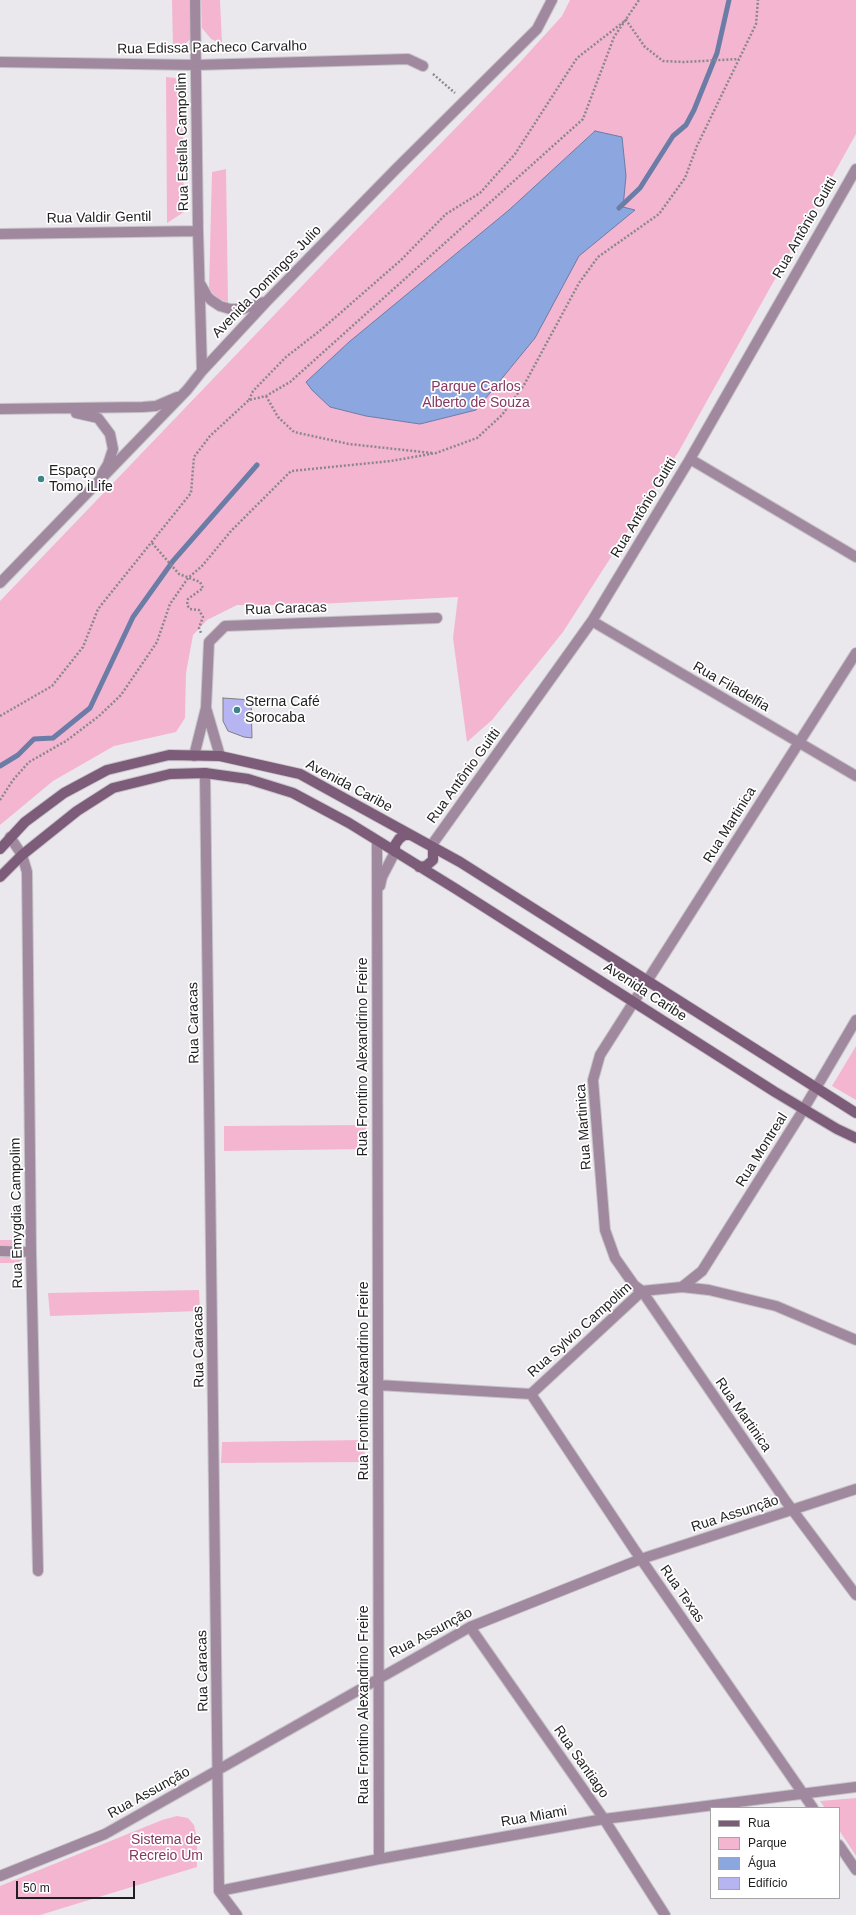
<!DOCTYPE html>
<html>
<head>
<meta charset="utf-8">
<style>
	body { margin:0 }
	#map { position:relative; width:856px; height:1915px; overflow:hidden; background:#ebe8ed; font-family:Helvetica,sans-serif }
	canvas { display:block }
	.legend { position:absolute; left:710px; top:1807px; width:130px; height:92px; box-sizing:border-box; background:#fff; border:1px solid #a5a5a6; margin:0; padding:5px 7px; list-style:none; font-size:12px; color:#1f1e20 }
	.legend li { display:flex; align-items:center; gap:8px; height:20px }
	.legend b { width:20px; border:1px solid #a5a5a6 }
	.scale { position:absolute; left:16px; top:1881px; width:119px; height:18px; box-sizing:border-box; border:2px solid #1f1e20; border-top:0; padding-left:5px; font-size:12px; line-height:14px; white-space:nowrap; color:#1f1e20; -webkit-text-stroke:3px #fff; paint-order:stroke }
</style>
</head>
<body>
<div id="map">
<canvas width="856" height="1915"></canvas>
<ul class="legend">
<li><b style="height:5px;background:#7c5c79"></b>Rua</li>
<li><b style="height:11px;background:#f4b5d0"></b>Parque</li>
<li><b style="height:11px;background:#8ca6df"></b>Água</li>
<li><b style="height:11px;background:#b7b4f2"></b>Edifício</li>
</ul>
<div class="scale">50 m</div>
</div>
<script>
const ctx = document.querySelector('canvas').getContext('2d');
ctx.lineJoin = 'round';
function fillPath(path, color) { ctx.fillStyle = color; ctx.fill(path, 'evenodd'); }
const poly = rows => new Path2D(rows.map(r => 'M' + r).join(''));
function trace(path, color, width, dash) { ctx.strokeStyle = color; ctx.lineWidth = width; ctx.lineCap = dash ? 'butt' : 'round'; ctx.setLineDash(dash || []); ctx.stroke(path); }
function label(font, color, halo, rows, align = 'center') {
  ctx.font = font + ' Helvetica,sans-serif'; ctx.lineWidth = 3.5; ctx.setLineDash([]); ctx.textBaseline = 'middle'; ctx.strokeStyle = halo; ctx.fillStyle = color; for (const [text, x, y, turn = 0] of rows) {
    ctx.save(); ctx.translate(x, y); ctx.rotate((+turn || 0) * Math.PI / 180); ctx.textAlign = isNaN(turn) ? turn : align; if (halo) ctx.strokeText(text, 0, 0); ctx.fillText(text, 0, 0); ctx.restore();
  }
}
fillPath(poly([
	[172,0,190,0,190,39,183,46,173,50],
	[201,0,220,0,222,44,211,39,202,28],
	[570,0,856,0,856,134,679,451,563,632,492,720,467,742,453,638,458,597,297,605,237,605,207,620,193,635,186,673,185,718,176,732,114,746,53,781,0,825,0,601,324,263,522,60,562,16],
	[166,77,175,78,182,86,184,212,167,223],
	[226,169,228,302,218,299,209,289,212,172],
	[856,1046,856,1100,832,1086],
	[366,1125,367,1149,224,1151,224,1126],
	[0,1240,20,1240,22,1263,0,1263],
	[199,1290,200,1311,50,1316,48,1293],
	[364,1440,365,1462,221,1463,222,1442],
	[856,1798,856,1856,839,1830,839,1808,825,1808,820,1801],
	[177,1816,188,1818,194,1825,197,1838,197,1867,40,1915,0,1915,0,1886,162,1820]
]), '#f4b5d0');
const water = poly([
	[595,131,622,137,626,176,623,207,635,210,579,256,535,338,476,410,420,424,366,416,330,407,312,390,306,382,349,342,509,210,595,131]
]);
fillPath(water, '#8ca6df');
trace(water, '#6b7da6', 1);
trace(poly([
	[619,208,640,188,673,136,686,125,694,110,717,53,729,0],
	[0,766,18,755,34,739,53,738,90,708,133,617,173,561,257,465]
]), '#6b7da6', 5);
const building = poly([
	[223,698,251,700,252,738,244,737,228,731,223,721,223,698]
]);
fillPath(building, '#b7b4f2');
trace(building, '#7e7e83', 1);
const street = poly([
	[195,0,198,231,202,371],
	[0,62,196,65,408,59,423,66],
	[0,234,198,231],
	[201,285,207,296,211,300,220,306,230,309,243,309,264,302],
	[0,409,143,407,156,406,177,397],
	[76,413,98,418,110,434,113,449,108,464,102,474],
	[690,459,856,557],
	[0,583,187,390,202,371,267,301,396,169,537,29,552,0],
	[592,621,856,776],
	[856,653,600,1055,593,1080,605,1230,615,1258,634,1285,642,1291,785,1500,856,1595],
	[206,708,220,756],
	[194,756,206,708,209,642,225,626,437,618],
	[205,773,219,1891,237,1915],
	[10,837,22,855,27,872,31,1252,38,1571],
	[377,841,379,1859],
	[431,846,592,621,690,459,856,169],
	[380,886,382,877,395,852],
	[0,1251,31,1252],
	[682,1287,702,1271,799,1117,856,1020],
	[378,1385,531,1394],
	[531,1394,634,1549,813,1808],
	[531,1394,642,1291,682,1287,709,1290,776,1306,856,1340],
	[470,1627,604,1819,665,1915],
	[839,1845,856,1870],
	[0,1876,105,1834,470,1627,641,1559,856,1489],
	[219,1891,379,1859,604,1819,856,1787]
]);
const secondary = poly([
	[0,849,25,822,64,793,107,770,169,755,220,756,300,774,460,862,856,1113],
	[395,852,395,845,399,839,404,835,410,835],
	[419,867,426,866,433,860,433,848],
	[0,877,22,855,77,811,113,788,170,774,205,773,248,779,293,793,349,823,456,889,775,1092,837,1129,856,1138]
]);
trace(street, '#c6c4c8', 12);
trace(secondary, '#c6c4c8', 12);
trace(poly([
	[433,74,455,93],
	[266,396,278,417,294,432,349,444,432,453],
	[249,400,253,391,286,357,322,329,401,260,446,214,480,193,515,154,577,58,626,20,645,47,663,61,684,62,739,59],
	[152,543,179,574,200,582,203,588,188,599,187,605,190,609,199,610,203,617,199,628,201,633],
	[0,716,52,686,83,647,98,609,191,493,194,457,210,436,249,400,266,396,290,382,583,119,614,37,639,0],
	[0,800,13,780,29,762,66,741,99,716,121,695,157,642,170,604,188,578,202,566,231,531,291,471,391,461,436,453,477,438,502,415,524,385,579,283,598,257,659,214,685,178,697,146,756,24,758,0]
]), '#8a888c', 2.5, [2, 2]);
trace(street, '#a0899e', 10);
trace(secondary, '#7c5c79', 10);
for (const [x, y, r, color] of [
	[41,479,4,"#3c8488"],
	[237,710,4,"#3c8488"]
]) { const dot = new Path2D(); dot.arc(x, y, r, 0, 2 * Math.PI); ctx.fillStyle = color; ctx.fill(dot); trace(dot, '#fff', 1.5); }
label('14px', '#1f1e20', '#fff', [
	["Rua Edissa Pacheco Carvalho",212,48,-1],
	["Rua Estella Campolim",183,142,-91],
	["Rua Valdir Gentil",99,218,-1],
	["Rua Antônio Guitti",805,228,-60],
	["Avenida Domingos Julio",267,282,-46],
	["Rua Antônio Guitti",644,508,-59],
	["Rua Caracas",286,609,-2],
	["Rua Filadelfia",731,687,30],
	["Rua Antônio Guitti",464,776,-54],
	["Avenida Caribe",349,786,28],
	["Rua Martinica",730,825,-58],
	["Avenida Caribe",645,992,33],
	["Rua Caracas",194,1023,-91],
	["Rua Frontino Alexandrino Freire",363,1057,-90],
	["Rua Martinica",584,1127,-94],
	["Rua Montreal",762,1150,-58],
	["Rua Emygdia Campolim",17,1213,-91],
	["Rua Sylvio Campolim",580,1330,-42],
	["Rua Caracas",199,1347,-91],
	["Rua Frontino Alexandrino Freire",364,1381,-90],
	["Rua Martinica",743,1415,55],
	["Rua Assunção",735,1514,-18],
	["Rua Texas",682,1594,55],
	["Rua Assunção",431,1633,-28],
	["Rua Caracas",203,1671,-91],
	["Rua Frontino Alexandrino Freire",364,1705,-90],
	["Rua Santiago",581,1762,55],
	["Rua Assunção",149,1793,-29],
	["Rua Miami",534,1817,-10]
]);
label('14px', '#863860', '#fff', [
	["Parque Carlos",476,387],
	["Alberto de Souza",476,403],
	["Sistema de",166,1840],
	["Recreio Um",166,1856]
]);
label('14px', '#1f1e20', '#fff', [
	["Espaço",49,471],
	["Tomo iLife",49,487],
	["Sterna Café",245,702],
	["Sorocaba",245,718]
], 'left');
</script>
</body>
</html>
